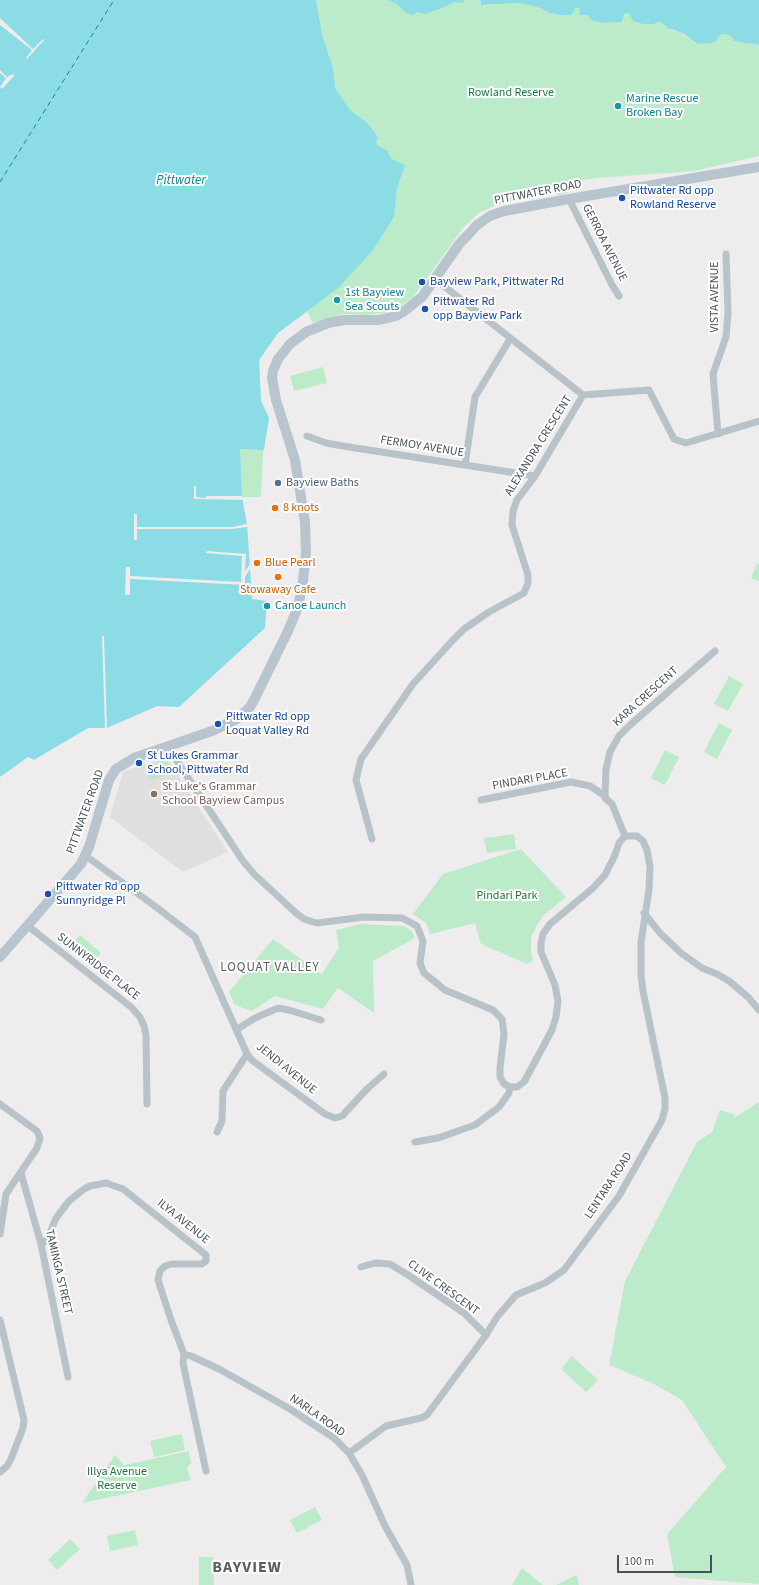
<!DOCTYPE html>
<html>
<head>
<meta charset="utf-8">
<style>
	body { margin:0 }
	#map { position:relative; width:759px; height:1585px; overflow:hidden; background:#efeced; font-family:"Source Sans 3",sans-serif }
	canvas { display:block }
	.scale { position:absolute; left:617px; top:1555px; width:95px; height:18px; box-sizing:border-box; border:2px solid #465259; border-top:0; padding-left:5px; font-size:12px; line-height:14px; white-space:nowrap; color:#465259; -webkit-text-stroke:3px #fff; paint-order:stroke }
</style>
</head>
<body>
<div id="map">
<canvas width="759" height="1585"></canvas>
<div class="scale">100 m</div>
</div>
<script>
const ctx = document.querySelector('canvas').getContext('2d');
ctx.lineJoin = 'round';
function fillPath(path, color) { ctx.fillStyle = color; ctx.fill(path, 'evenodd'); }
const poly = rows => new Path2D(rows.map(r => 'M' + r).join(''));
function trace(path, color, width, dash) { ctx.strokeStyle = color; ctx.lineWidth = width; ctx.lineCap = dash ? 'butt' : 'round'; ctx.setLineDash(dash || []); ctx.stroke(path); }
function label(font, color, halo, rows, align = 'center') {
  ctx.font = font + ' "Source Sans 3",sans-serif'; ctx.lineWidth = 4; ctx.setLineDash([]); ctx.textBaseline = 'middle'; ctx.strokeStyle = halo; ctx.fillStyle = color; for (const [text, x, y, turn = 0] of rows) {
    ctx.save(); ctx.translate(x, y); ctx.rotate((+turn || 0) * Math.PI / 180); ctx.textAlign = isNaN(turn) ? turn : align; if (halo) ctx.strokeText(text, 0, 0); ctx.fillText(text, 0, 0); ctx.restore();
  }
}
fillPath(poly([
	[166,757,228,852,183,872,110,817,123,772]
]), '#e0dede');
fillPath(poly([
	[276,0,480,0,480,4,487,5,514,2,538,7,550,13,561,15,571,15,576,8,578,8,587,15,592,21,604,23,621,22,623,19,624,14,629,13,643,24,654,24,657,22,662,23,669,29,680,32,695,43,701,44,716,41,720,35,724,34,731,36,734,41,759,45,759,156,695,171,597,178,566,182,564,184,566,186,570,186,570,190,567,193,558,195,555,194,551,187,547,185,540,186,531,193,523,195,519,199,497,205,480,212,463,228,414,296,397,309,385,313,366,315,343,314,313,323,307,311,278,333,259,360,261,401,269,418,263,453,261,497,242,497,236,415],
	[323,367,327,383,294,391,290,376],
	[757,564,759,564,759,581,751,578],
	[729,676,743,684,728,711,714,704],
	[719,723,732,730,717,759,704,752],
	[665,750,679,757,665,785,651,778],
	[167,761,172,772,150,781,146,771],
	[514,834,516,849,487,853,484,838],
	[521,849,566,897,544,915,537,925,531,937,531,951,533,961,527,964,481,944,475,923,430,934,426,923,413,914,443,874],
	[361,924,404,926,412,931,415,938,373,961,374,1013,338,988,323,1009,275,996,252,1011,235,1005,229,992,273,939,322,974,339,947,336,930],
	[80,935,101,953,92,965,70,946],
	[759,1102,759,1584,675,1577,667,1534,726,1467,682,1400,652,1383,609,1365,625,1281,697,1142,712,1132,720,1110,735,1115,734,1118],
	[572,1356,598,1380,586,1392,561,1369],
	[182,1434,185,1450,154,1457,150,1441],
	[189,1451,191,1463,187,1469,191,1480,82,1503,115,1455,124,1465],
	[315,1507,322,1520,297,1533,290,1520],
	[135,1530,138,1545,110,1551,107,1536],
	[70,1539,80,1549,57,1570,48,1560],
	[199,1557,213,1557,214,1585,199,1585],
	[522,1568,543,1585,512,1585],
	[577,1575,579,1585,556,1585]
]), '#bcebca');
fillPath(poly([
	[0,0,316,0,322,35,333,68,335,88,350,110,366,122,376,134,378,138,376,142,377,145,388,151,391,159,405,165,397,188,394,217,373,250,338,288,278,333,259,360,261,401,269,418,264,450,240,449,242,497,247,524,252,599,267,601,265,628,179,707,157,706,107,728,88,728,34,760,28,757,0,777],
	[389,0,465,0,463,3,456,2,426,14,417,12,414,15,406,13,397,4],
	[480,0,759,0,759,45,734,41,731,36,724,34,720,35,716,41,711,43,697,44,684,34,675,30,669,29,662,23,658,22,654,24,643,24,633,21,629,13,624,14,623,19,621,22,604,23,592,21,587,15,579,15,580,9,578,8,576,8,571,15,561,15,550,13,538,7,518,3,481,5]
]), '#8cdce6');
fillPath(poly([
	[0,18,33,49,43,39,44,40,27,59,26,58,32,50,0,25],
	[0,70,7,77,13,74,14,76,2,89,0,87,6,78,0,73],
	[194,486,196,486,196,497,205,498,207,496,242,496,243,500,194,499],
	[134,514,137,514,137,527,232,527,247,524,247,527,232,529,137,529,137,540,134,540],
	[207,551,246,554,245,571,250,564,250,569,245,577,245,585,130,579,130,595,125,595,126,567,130,567,130,576,241,582,242,556,206,553],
	[102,636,104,636,107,728,105,728]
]), '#efeced');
trace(poly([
	[0,182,114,0]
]), '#148290', 1, [5, 4]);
trace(poly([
	[569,199,612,285,619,296],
	[435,279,583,395],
	[583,395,649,390,674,439,686,443,759,421],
	[718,434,713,374,726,337,728,313,726,254],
	[307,436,326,443,343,446,535,476],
	[465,465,475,397,510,339],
	[167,746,243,861,255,875,296,913,304,919,317,923,364,917,402,918,417,926,423,941,420,963,424,973,445,990,493,1010,502,1019,504,1034,500,1068,500,1077,504,1084,510,1087,517,1087,524,1082,552,1030,556,1017,558,1001,555,985,541,952,541,943,543,934,550,924,593,888,605,875,615,855,619,843,625,836],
	[481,800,571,782,590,786,605,796],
	[625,836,612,804,605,798,605,796,606,769,610,752,619,736,630,725,715,651],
	[372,839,356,780,361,759,413,684,453,640,464,629,489,612,524,593,528,583,528,575,512,525,513,511,517,500,535,476,583,395],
	[86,856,156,907,195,937,247,1054,253,1061,325,1114,335,1118,342,1116,367,1089,384,1074],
	[644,913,660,933,681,953,702,968,717,974,729,981,748,997,759,1010],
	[28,926,131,1007,140,1017,144,1026,146,1035,147,1104],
	[236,1030,255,1018,278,1008,289,1010,321,1020],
	[0,1104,37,1131,40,1138,37,1148,6,1194,0,1234],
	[217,1132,222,1121,223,1091,247,1054],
	[415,1142,438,1138,475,1125,499,1107,509,1093,510,1087],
	[21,1173,41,1244,68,1377],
	[41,1244,47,1240,56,1218,69,1201,84,1189,90,1186,106,1183,123,1189,206,1255,206,1261,202,1264,172,1264,165,1266,160,1271,158,1280,171,1320,184,1354,183,1363,206,1471],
	[361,1267,375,1263,390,1264,408,1275,464,1313,486,1335],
	[0,1320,24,1420,23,1428,11,1459,7,1466,0,1472],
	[184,1354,191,1356,219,1369,290,1409,334,1438,349,1453,362,1475,385,1526,407,1565,411,1585],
	[349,1453,386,1426,421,1418,427,1415,486,1335,497,1317,516,1295,545,1283,564,1270,619,1196,662,1120,665,1109,665,1098,643,991,641,975,641,942,649,890,650,867,647,850,643,841,637,836,625,836]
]), '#b8c2c9', 7);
trace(poly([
	[0,957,81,864,89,847,109,780,116,769,134,758,212,731,237,719,250,707,255,698,288,631,298,607,303,581,306,552,305,522,295,460,276,400,272,378,273,371,278,359,290,344,306,332,328,323,344,320,379,320,396,316,403,312,422,297,460,243,469,234,477,225,490,216,504,211,569,199,759,167]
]), '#b9c5ce', 10);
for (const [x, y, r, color] of [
	[618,106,4,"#0f9aa8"],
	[622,198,4,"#1a4fb4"],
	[422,282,4,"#1a4fb4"],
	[337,300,4,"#0f9aa8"],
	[425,309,4,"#1a4fb4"],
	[278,483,4,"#5c6f8a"],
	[275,508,4,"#e8710a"],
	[257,563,4,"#e8710a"],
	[278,577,4,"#e8710a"],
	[267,606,4,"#0f9aa8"],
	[218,724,4,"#1a4fb4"],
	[139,763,4,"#1a4fb4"],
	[154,794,4,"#8d6e63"],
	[48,894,4,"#1a4fb4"]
]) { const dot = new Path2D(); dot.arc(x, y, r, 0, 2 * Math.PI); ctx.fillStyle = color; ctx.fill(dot); trace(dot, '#fff', 1.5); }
label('12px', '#1b7540', '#fff', [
	["Rowland Reserve",511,93],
	["Pindari Park",507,896],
	["Illya Avenue",117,1472],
	["Reserve",117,1486]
]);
label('12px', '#0d838f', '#fff', [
	["Marine Rescue",626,99],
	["Broken Bay",626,113],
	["1st Bayview",345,293],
	["Sea Scouts",345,307],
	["Canoe Launch",275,606]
], 'left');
label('12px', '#164399', '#fff', [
	["Pittwater Rd opp",630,191],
	["Rowland Reserve",630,205],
	["Bayview Park, Pittwater Rd",430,282],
	["Pittwater Rd",433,302],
	["opp Bayview Park",433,316],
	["Pittwater Rd opp",226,717],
	["Loquat Valley Rd",226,731],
	["St Lukes Grammar",147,756],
	["School, Pittwater Rd",147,770],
	["Pittwater Rd opp",56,887],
	["Sunnyridge Pl",56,901]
], 'left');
label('12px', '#465259', '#fff', [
	["PITTWATER ROAD",538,193,-11],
	["GERROA AVENUE",604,243,63],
	["VISTA AVENUE",715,297,-90],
	["ALEXANDRA CRESCENT",539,446,-58],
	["FERMOY AVENUE",422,447,9],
	["KARA CRESCENT",646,697,-42],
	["PINDARI PLACE",530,780,-10],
	["PITTWATER ROAD",86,812,-70],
	["SUNNYRIDGE PLACE",98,967,38],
	["JENDI AVENUE",286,1069,39],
	["LENTARA ROAD",609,1186,-57],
	["ILYA AVENUE",183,1222,39],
	["TAMINGA STREET",58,1272,77],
	["CLIVE CRESCENT",443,1288,36],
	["NARLA ROAD",317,1416,35]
]);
label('12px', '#4e5e75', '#fff', [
	["Bayview Baths",286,483]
], 'left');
label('12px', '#c56008', '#fff', [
	["8 knots",283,508],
	["Blue Pearl",265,563],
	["Stowaway Cafe",278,590,"center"]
], 'left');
label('12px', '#785e54', '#fff', [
	["St Luke's Grammar",162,787],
	["School Bayview Campus",162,801]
], 'left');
label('italic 13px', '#148290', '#fff', [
	["Pittwater",181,181]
]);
ctx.letterSpacing = '1px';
label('13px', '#5a5e61', '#fff', [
	["LOQUAT VALLEY",270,968]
]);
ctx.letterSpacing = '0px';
ctx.letterSpacing = '1px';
label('bold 16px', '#5a5e61', '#fff', [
	["BAYVIEW",247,1568]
]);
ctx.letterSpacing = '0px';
</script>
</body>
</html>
